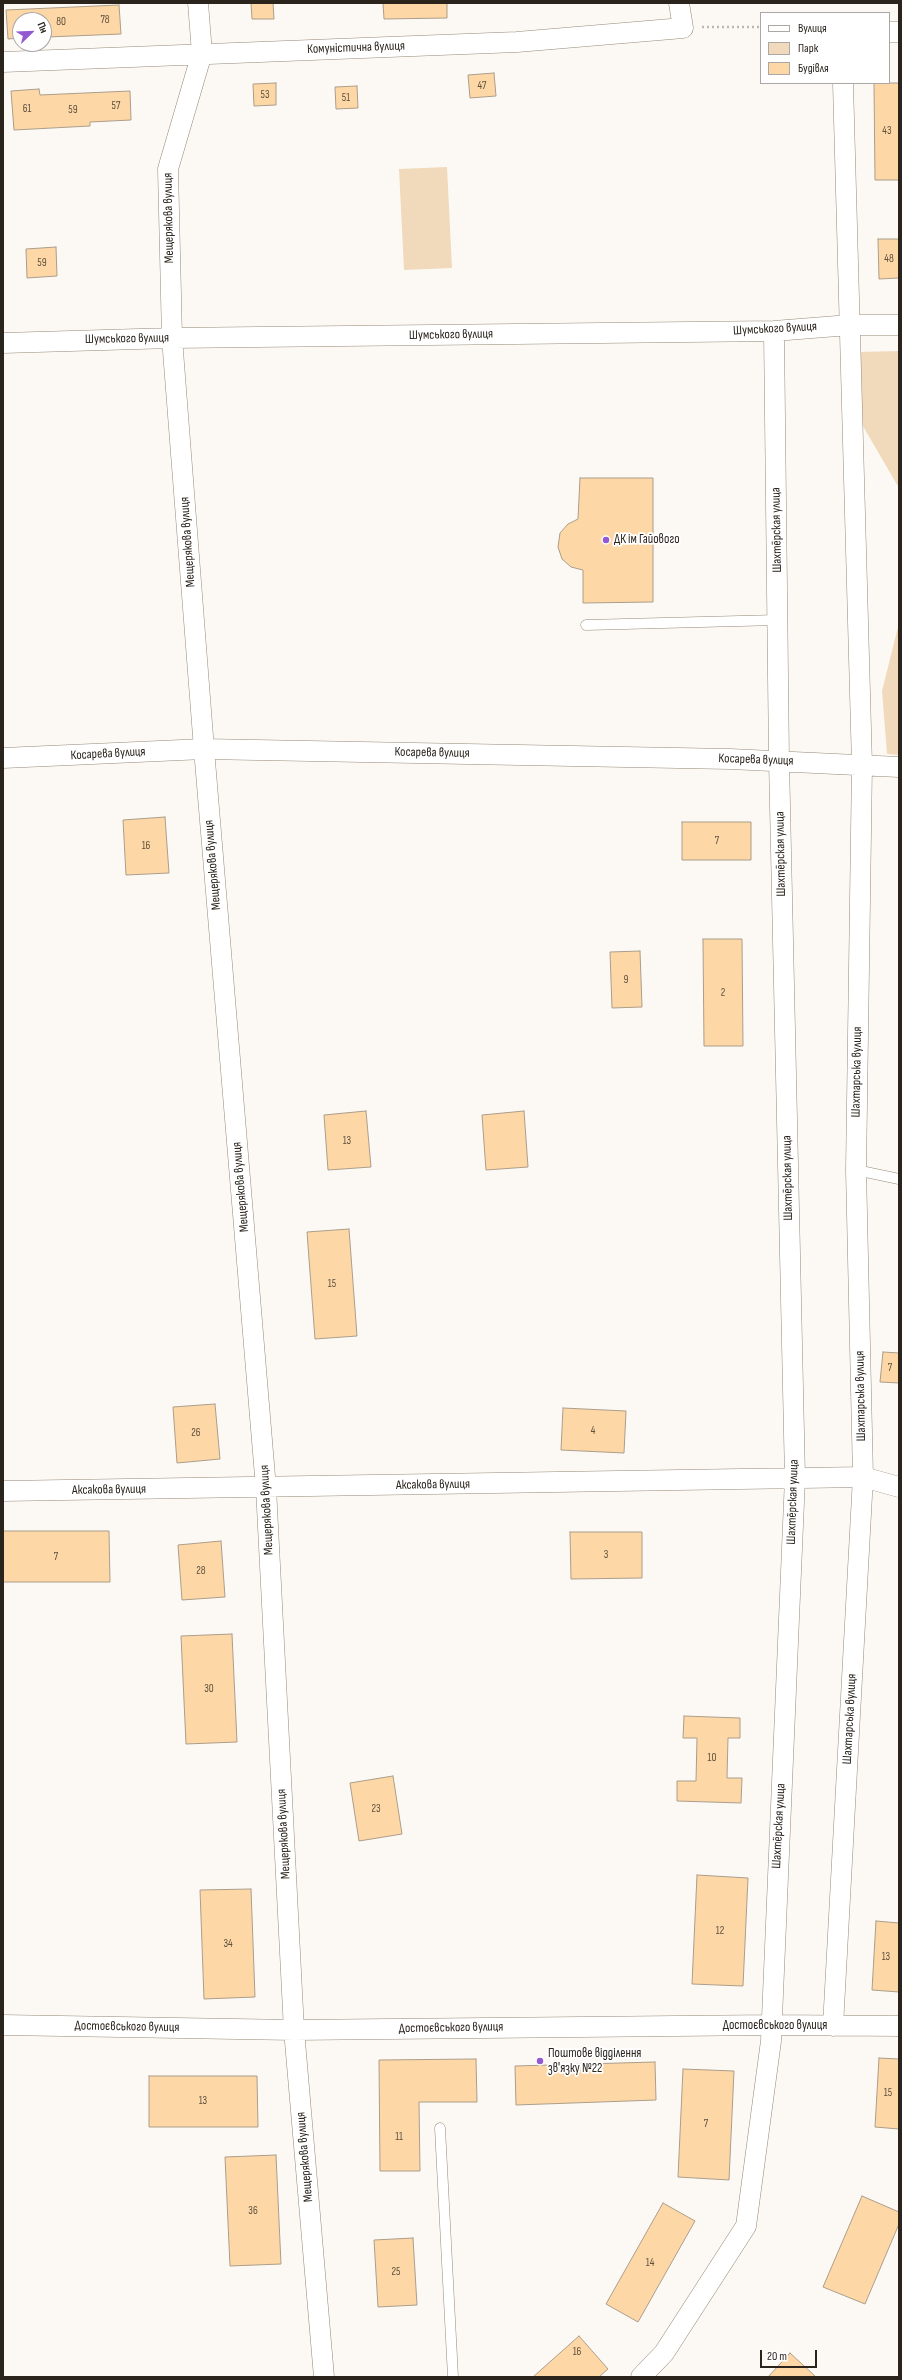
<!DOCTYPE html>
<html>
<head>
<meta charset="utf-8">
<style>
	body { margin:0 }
	#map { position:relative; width:902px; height:2380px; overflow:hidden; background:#fcf9f5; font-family:"Sofia Sans Condensed",sans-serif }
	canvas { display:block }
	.frame { position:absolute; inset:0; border:4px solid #2a241d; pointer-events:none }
	.legend { position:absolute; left:760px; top:12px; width:130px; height:72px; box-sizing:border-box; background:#fff; border:1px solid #aaa7a5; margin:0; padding:5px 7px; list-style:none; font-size:12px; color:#2a241d }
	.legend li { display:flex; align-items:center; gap:8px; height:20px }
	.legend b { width:20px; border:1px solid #aaa7a5 }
	.north { position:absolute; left:12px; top:12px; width:40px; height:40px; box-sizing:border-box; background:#fff; border:1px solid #aaa7a5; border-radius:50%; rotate:67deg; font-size:11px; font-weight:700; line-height:16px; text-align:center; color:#2a241d }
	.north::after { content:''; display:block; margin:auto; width:14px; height:18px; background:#9359d0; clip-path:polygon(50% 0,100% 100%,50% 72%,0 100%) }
	.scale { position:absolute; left:760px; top:2350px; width:57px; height:18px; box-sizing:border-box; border:2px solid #2a241d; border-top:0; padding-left:5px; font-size:12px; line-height:14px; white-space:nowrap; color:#2a241d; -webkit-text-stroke:3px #fff; paint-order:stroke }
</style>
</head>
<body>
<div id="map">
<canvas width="902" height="2380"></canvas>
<div class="frame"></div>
<ul class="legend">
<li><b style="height:5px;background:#fff"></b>Вулиця</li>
<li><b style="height:11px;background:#f1dabb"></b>Парк</li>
<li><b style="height:11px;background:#fdd8a6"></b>Будівля</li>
</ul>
<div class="north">Пн</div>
<div class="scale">20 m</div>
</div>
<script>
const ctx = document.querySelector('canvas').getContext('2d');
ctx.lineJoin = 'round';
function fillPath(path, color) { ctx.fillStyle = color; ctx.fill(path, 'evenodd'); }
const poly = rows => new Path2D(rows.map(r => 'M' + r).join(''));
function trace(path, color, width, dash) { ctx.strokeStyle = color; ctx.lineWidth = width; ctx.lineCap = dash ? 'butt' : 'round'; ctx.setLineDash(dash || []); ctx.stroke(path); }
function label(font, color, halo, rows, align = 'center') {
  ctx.font = font + ' "Sofia Sans Condensed",sans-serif'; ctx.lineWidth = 3.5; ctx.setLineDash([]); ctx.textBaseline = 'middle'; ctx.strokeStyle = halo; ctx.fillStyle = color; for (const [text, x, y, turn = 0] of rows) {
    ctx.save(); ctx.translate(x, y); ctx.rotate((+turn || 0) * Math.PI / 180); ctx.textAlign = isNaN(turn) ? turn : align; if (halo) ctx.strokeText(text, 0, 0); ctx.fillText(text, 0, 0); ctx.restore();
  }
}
fillPath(poly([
	[447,167,452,268,404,270,399,169],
	[899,351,899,488,857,416,859,352],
	[899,623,899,755,887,754,882,691]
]), '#f1dabb');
const building = poly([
	[251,3,273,3,274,19,252,19,251,3],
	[383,3,447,3,447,18,384,19,383,3],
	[119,5,121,34,47,37,44,37,44,20,20,20,20,38,8,39,6,10,119,5],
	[494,73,496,96,470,98,468,75,494,73],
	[276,83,276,105,254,106,253,84,276,83],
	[874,83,899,83,899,180,875,180,874,83],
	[357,86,358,108,336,109,335,87,357,86],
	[39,89,40,95,130,91,131,120,90,122,90,126,14,130,11,91,39,89],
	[878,239,899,239,899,278,879,279,878,239],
	[56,247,57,276,27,278,26,249,56,247],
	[580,478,653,478,653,602,583,603,583,570,571,567,562,559,558,547,560,533,568,524,578,519,580,478],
	[165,817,169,873,126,875,123,820,165,817],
	[682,822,751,822,751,860,682,860,682,822],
	[703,939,742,939,743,1046,704,1046,703,939],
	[640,951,642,1007,612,1008,610,952,640,951],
	[366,1111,371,1167,328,1170,324,1115,366,1111],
	[524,1111,528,1167,486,1170,482,1115,524,1111],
	[349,1229,357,1336,315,1339,307,1232,349,1229],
	[883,1352,899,1353,899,1383,880,1382,883,1352],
	[215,1404,220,1459,177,1463,173,1407,215,1404],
	[563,1408,626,1411,624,1453,561,1450,563,1408],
	[3,1531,109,1531,110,1582,3,1582,3,1531],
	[570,1532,642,1532,642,1578,571,1579,570,1532],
	[221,1541,225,1597,182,1600,178,1545,221,1541],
	[232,1634,237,1742,186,1744,181,1636,232,1634],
	[684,1716,740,1718,740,1738,728,1738,727,1778,742,1778,741,1803,677,1801,677,1781,696,1781,697,1738,683,1738,684,1716],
	[393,1776,402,1834,359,1841,350,1783,393,1776],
	[697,1875,748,1878,743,1986,692,1984,697,1875],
	[251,1889,255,1997,204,1999,200,1890,251,1889],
	[876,1921,899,1923,899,1992,872,1990,876,1921],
	[879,2058,899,2059,899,2129,875,2127,879,2058],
	[476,2059,477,2102,419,2102,420,2171,380,2171,379,2060,476,2059],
	[655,2062,656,2100,516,2105,515,2066,655,2062],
	[683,2069,734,2071,729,2180,678,2177,683,2069],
	[149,2076,257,2076,258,2127,149,2127,149,2076],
	[276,2155,281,2264,230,2266,225,2157,276,2155],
	[862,2196,899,2212,899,2224,865,2304,823,2287,862,2196],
	[663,2203,695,2221,638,2322,606,2304,663,2203],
	[413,2238,417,2305,378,2307,374,2240,413,2238],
	[579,2336,608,2369,599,2377,533,2377,579,2336],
	[790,2353,816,2377,768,2377,790,2353]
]);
fillPath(building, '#fdd8a6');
trace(building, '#ac9d8a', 1);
const service = poly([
	[586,625,778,620],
	[856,1170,899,1179],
	[440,2128,453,2377]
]);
const minor = poly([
	[198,3,202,53,168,169,172,338,204,749,266,1488,294,2030,324,2377],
	[889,32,899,32],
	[3,62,517,42,683,28,679,3],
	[3,343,172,338,774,331,850,325,899,325],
	[3,758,204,749,730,759,899,767],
	[3,1491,863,1477,899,1487],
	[3,2025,294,2030,771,2025,899,2026],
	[833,2026,863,1477,856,1170,862,765,843,83],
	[641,2377,664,2353,746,2226,771,2041,795,1478,779,761,774,331]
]);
trace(service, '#988976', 11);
trace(minor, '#988976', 21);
trace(poly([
	[702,27,761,27]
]), '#bbb7b2', 2.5, [2, 3]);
trace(service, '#fff', 10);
trace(minor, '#fff', 20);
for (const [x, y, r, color] of [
	[606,540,4,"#9359d0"],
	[540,2061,4,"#9359d0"]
]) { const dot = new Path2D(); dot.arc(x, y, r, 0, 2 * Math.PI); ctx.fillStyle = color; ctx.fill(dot); trace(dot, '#fff', 1.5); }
label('11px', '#5f513f', null, [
	["78",105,20],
	["80",61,22],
	["47",482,86],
	["53",265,95],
	["51",346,98],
	["57",116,106],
	["61",27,109],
	["59",73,110],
	["43",887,131],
	["48",889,259],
	["59",42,263],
	["7",717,841],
	["16",146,846],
	["9",626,980],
	["2",723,993],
	["13",347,1141],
	["15",332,1284],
	["7",890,1368],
	["4",593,1431],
	["26",196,1433],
	["3",606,1555],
	["7",56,1557],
	["28",201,1571],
	["30",209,1689],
	["10",712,1758],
	["23",376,1809],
	["12",720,1931],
	["34",228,1944],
	["13",886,1957],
	["15",888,2093],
	["13",203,2101],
	["7",706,2124],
	["11",399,2137],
	["36",253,2211],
	["14",650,2263],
	["25",396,2272],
	["16",577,2352]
]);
label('13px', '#2a241d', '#fff', [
	["Комуністична вулиця",356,48,-2],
	["Мещерякова вулиця",169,218,-91],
	["Шумського вулиця",775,329,-3],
	["Шумського вулиця",451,335,-1],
	["Шумського вулиця",127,339,-1],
	["Шахтёрская улица",777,530,-91],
	["Мещерякова вулиця",188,542,-94],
	["Косарева вулиця",432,753,1],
	["Косарева вулиця",108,754,-3],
	["Косарева вулиця",756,760,2],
	["Шахтёрская улица",781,854,-91],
	["Мещерякова вулиця",213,865,-95],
	["Шахтарська вулиця",857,1072,-89],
	["Шахтёрская улица",788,1178,-91],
	["Мещерякова вулиця",241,1187,-95],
	["Шахтарська вулиця",861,1396,-91],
	["Аксакова вулиця",433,1485,-1],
	["Аксакова вулиця",109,1490,-1],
	["Шахтёрская улица",793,1502,-88],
	["Мещерякова вулиця",267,1510,-93],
	["Шахтарська вулиця",850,1719,-87],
	["Шахтёрская улица",779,1826,-87],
	["Мещерякова вулиця",284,1834,-93],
	["Достоєвського вулиця",775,2026],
	["Достоєвського вулиця",127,2027,1],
	["Достоєвського вулиця",451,2028,-1],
	["Мещерякова вулиця",305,2157,-95]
]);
label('13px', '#2a241d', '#fff', [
	["ДК ім Гайового",614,540],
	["Поштове відділення",548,2054],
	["зв'язку №22",548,2069]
], 'left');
</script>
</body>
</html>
